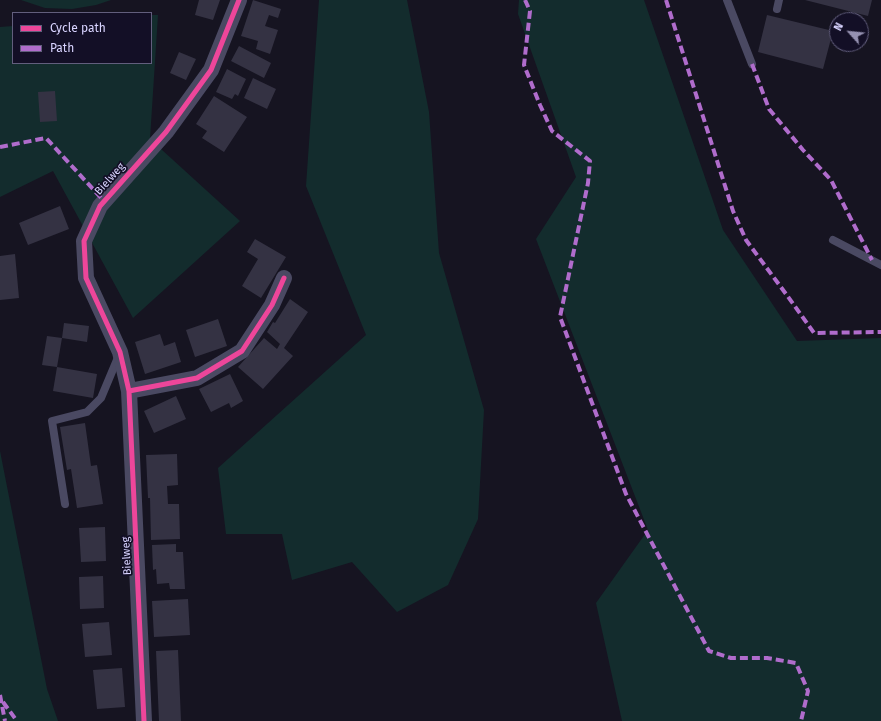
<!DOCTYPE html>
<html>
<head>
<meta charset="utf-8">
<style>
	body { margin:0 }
	#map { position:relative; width:881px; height:721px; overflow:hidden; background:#161421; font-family:"Fira Sans",sans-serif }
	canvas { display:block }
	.legend { position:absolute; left:12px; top:12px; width:140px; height:52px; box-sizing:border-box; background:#130f26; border:1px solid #625e7d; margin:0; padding:5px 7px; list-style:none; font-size:12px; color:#d9d4ff }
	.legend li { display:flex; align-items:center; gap:8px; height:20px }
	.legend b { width:20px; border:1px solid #625e7d }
	.north { position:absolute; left:829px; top:12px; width:40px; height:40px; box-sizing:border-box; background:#130f26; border:1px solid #625e7d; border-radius:50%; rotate:297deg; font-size:11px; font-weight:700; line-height:16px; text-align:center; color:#d9d4ff }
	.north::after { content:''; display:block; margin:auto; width:14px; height:18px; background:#9591b1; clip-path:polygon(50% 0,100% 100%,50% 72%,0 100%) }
</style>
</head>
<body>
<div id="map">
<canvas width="881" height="721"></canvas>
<ul class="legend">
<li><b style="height:5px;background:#ed469a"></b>Cycle path</li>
<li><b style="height:5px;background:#b06ccc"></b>Path</li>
</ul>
<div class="north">N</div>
</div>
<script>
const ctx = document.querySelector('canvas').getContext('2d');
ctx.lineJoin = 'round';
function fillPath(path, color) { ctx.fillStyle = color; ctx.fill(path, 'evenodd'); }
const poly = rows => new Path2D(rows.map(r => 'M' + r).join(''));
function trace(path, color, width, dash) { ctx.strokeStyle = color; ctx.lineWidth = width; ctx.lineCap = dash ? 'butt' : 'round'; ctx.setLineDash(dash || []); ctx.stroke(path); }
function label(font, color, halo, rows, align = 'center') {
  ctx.font = font + ' "Fira Sans",sans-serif'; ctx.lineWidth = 3.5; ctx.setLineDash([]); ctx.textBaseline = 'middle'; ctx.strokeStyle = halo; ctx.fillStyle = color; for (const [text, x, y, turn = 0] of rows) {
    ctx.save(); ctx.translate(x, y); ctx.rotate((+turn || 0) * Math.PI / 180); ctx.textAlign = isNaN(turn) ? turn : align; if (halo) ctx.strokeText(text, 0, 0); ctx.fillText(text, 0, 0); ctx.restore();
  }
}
fillPath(poly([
	[21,0,111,0,96,5,72,9,45,8],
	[319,0,407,0,429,112,439,253,484,410,478,519,448,585,397,612,352,562,292,580,282,534,226,534,218,468,366,335,306,186],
	[519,0,644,0,723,230,797,341,881,338,881,721,622,721,596,603,648,530,536,239,576,177,518,14],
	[151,15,158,15,150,139,240,221,133,318,53,171,0,197,0,27,13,26,13,63,151,63],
	[0,451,47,689,58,721,0,721]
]), '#132c2d');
fillPath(poly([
	[199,0,220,0,213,20,195,15],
	[253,0,281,9,278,18,269,15,265,26,278,30,270,54,256,49,258,41,241,36],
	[805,0,872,0,868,16],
	[767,15,833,31,823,69,758,52],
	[239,46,271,63,264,78,231,61],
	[179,52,196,59,186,80,170,73],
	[227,69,246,79,238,96,235,94,232,99,216,92],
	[253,78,276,89,267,109,244,98],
	[55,91,57,121,40,122,38,92],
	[214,96,247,117,224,152,202,138,207,131,196,124],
	[60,206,69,229,28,245,19,223],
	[255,239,286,257,261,298,242,286,258,259,247,252],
	[15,254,19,298,0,300,0,256],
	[290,299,308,312,284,348,293,356,263,389,238,367,264,338,277,349,280,344,267,332,273,322,275,323],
	[218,319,227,346,195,357,186,330],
	[64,323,89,326,87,342,62,338],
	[160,334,164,346,175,342,181,362,145,374,135,342],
	[47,336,62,338,57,367,42,365],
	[57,367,97,374,93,398,53,391],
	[230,374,243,401,231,408,229,403,211,412,199,389],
	[176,396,186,419,154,433,144,411],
	[85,423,91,466,97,465,103,504,77,508,71,469,67,470,60,427],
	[177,454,178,485,167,486,168,504,179,504,180,539,151,540,150,498,148,498,146,455],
	[105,527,106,561,81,562,79,528],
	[176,544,176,552,183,552,185,589,170,589,169,583,157,584,156,569,153,570,152,545],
	[103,576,104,608,80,609,79,577],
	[188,599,190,635,154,637,152,601],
	[109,622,112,655,85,657,82,624],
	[178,650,181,721,159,721,156,651],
	[122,668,125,707,97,709,93,670]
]), '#343243');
trace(poly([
	[727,0,752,64],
	[777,9,779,0],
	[833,240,881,265],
	[65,504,52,421,87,412,101,398,119,355]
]), '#4a4962', 8);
trace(poly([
	[129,391,197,378,242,351,272,305,284,278],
	[144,721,129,391,120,352,86,278,84,241,100,206,166,132,211,70,239,0]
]), '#4a4962', 16);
trace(poly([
	[525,0,530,11,524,65,540,105,552,131,590,161,588,183,560,317,626,494,709,651,731,658,767,658,796,663,808,691,801,721],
	[666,0,733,211,746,240,786,294,814,333,881,332],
	[752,64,769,109,803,150,831,180,872,260],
	[0,147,46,138,104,201],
	[0,695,5,721],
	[3,702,17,721]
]), '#b06ccc', 4, [8, 4]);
trace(poly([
	[129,391,197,378,242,351,272,305,284,278],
	[144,721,129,391,120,352,86,278,84,241,100,206,166,132,211,70,239,0]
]), '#ed469a', 5);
label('11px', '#d9d4ff', '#130f26', [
	["Bielweg",110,179,-48],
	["Bielweg",127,556,-93]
]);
</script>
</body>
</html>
